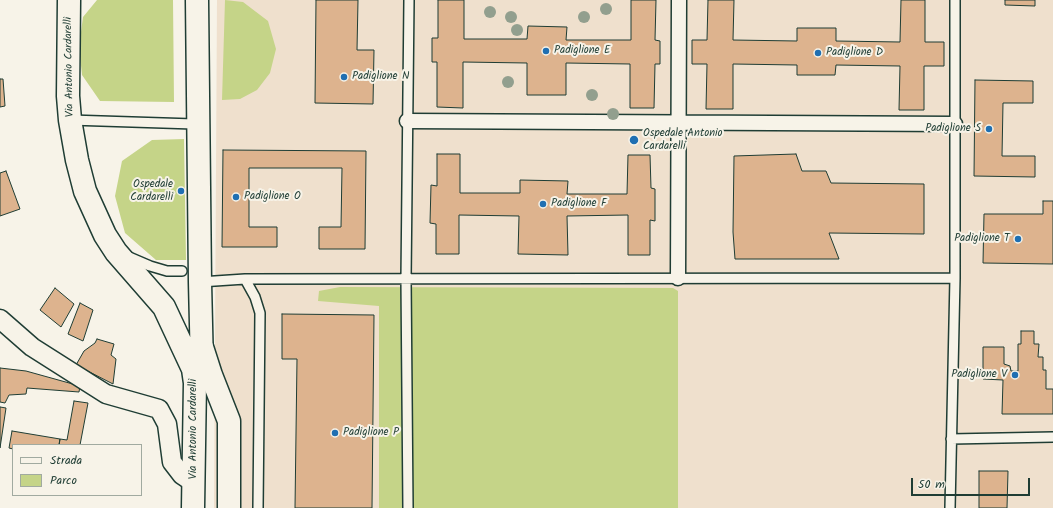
<!DOCTYPE html>
<html>
<head>
<meta charset="utf-8">
<style>
	body { margin:0 }
	#map { position:relative; width:1053px; height:508px; overflow:hidden; background:#f7f3e8; font-family:Kalam,sans-serif }
	canvas { display:block }
	.legend { position:absolute; left:12px; top:444px; width:130px; height:52px; box-sizing:border-box; background:#f7f3e8; border:1px solid #a1aaa0; margin:0; padding:5px 7px; list-style:none; font-size:12px; color:#1f3d34 }
	.legend li { display:flex; align-items:center; gap:8px; height:20px }
	.legend b { width:20px; border:1px solid #a1aaa0 }
	.scale { position:absolute; left:911px; top:478px; width:119px; height:18px; box-sizing:border-box; border:2px solid #1f3d34; border-top:0; padding-left:5px; font-size:12px; line-height:14px; white-space:nowrap; color:#1f3d34; -webkit-text-stroke:3px #f7f3e8; paint-order:stroke }
</style>
</head>
<body>
<div id="map">
<canvas width="1053" height="508"></canvas>
<ul class="legend">
<li><b style="height:5px;background:#f7f3e8"></b>Strada</li>
<li><b style="height:11px;background:#c5d488"></b>Parco</li>
</ul>
<div class="scale">50 m</div>
</div>
<script>
const ctx = document.querySelector('canvas').getContext('2d');
ctx.lineJoin = 'round';
function fillPath(path, color) { ctx.fillStyle = color; ctx.fill(path, 'evenodd'); }
const poly = rows => new Path2D(rows.map(r => 'M' + r).join(''));
function trace(path, color, width, dash) { ctx.strokeStyle = color; ctx.lineWidth = width; ctx.lineCap = dash ? 'butt' : 'round'; ctx.setLineDash(dash || []); ctx.stroke(path); }
function label(font, color, halo, rows, align = 'center') {
  ctx.font = font + ' Kalam,sans-serif'; ctx.lineWidth = 4; ctx.setLineDash([]); ctx.textBaseline = 'middle'; ctx.strokeStyle = halo; ctx.fillStyle = color; for (const [text, x, y, turn = 0] of rows) {
    ctx.save(); ctx.translate(x, y); ctx.rotate((+turn || 0) * Math.PI / 180); ctx.textAlign = isNaN(turn) ? turn : align; if (halo) ctx.strokeText(text, 0, 0); ctx.fillText(text, 0, 0); ctx.restore();
  }
}
fillPath(poly([
	[217,0,1053,0,1053,508,214,508]
]), '#efe0cd');
fillPath(poly([
	[97,0,173,0,174,102,100,101,82,75,79,47,83,17],
	[225,0,243,2,268,21,276,49,270,73,257,90,240,99,222,100],
	[184,139,186,260,156,260,125,233,115,196,122,161,152,140],
	[340,287,673,288,678,291,678,508,379,508,379,306,318,301,319,291]
]), '#c5d488');
const building = poly([
	[316,0,358,0,357,50,374,50,373,104,315,103,316,0],
	[438,0,464,0,464,39,527,39,528,26,567,27,566,40,631,40,631,0,656,0,655,40,660,41,660,64,655,64,654,108,630,108,630,64,566,63,566,95,527,95,527,63,463,62,463,108,437,107,437,62,432,62,432,38,438,38,438,0],
	[708,0,734,0,733,40,797,41,797,28,836,28,836,41,900,42,901,0,925,0,925,42,944,42,944,66,924,66,924,110,899,110,900,66,836,65,835,75,797,75,797,65,733,64,733,109,706,109,707,64,692,64,692,40,707,40,708,0],
	[1005,0,1035,0,1035,6,1005,5,1005,0],
	[0,79,3,79,5,106,0,107,0,79],
	[975,80,1033,81,1033,103,1003,103,1002,156,1035,156,1035,177,974,176,975,80],
	[223,150,366,151,365,249,319,249,319,227,341,227,342,168,249,168,249,227,277,227,277,247,222,247,223,150],
	[437,154,460,154,460,193,520,193,520,180,568,181,567,194,627,194,628,155,650,155,651,188,655,189,655,221,650,220,650,255,628,255,628,215,567,216,568,255,518,254,519,216,459,215,459,254,436,254,436,224,430,223,431,185,437,186,437,154],
	[796,154,802,171,826,171,831,183,924,184,924,234,829,233,839,259,735,259,733,232,734,156,796,154],
	[6,171,20,209,0,216,0,173,6,171],
	[1043,201,1053,201,1053,264,983,263,984,214,1043,214,1043,201],
	[55,288,74,304,61,327,40,310,55,288],
	[80,303,93,310,83,341,68,334,80,303],
	[282,314,374,315,372,508,295,508,297,359,282,359,282,314],
	[1021,331,1034,331,1034,344,1039,344,1038,357,1043,357,1043,370,1046,370,1046,389,1053,389,1053,414,1002,414,1003,380,983,379,983,347,1004,347,1004,364,1010,366,1011,371,1018,371,1018,344,1021,344,1021,331],
	[97,339,114,344,111,355,116,359,113,384,76,365,84,351,95,343,97,339],
	[0,368,26,371,80,386,79,392,27,388,26,394,9,395,5,403,0,402,0,368],
	[74,401,88,403,80,445,59,445,60,439,67,440,74,401],
	[0,407,6,408,0,448,0,407],
	[12,431,60,439,59,445,13,445,13,449,9,448,12,431],
	[979,471,1008,471,1007,508,979,508,979,471]
]);
fillPath(building, '#ddb38e');
trace(building, '#1f3d34', 1);
const service = poly([
	[70,120,194,124],
	[129,257,150,266,167,271,182,271],
	[245,279,955,278],
	[200,282,245,279,255,297,260,313,258,508],
	[951,439,1053,437],
	[408,508,406,279,409,0],
	[950,508,955,278,955,0]
]);
const pedestrian = poly([
	[407,121,955,124],
	[678,278,679,0]
]);
const minor = poly([
	[0,319,32,347,106,394,159,409,167,424,172,462,182,475,194,483]
]);
const secondary = poly([
	[69,0,68,96,70,120,77,160,85,191,105,235,116,252,164,307,193,369,195,383,193,508],
	[197,0,200,282,202,367]
]);
const motorway = poly([
	[202,347,211,375,229,421,229,508]
]);
trace(service, '#1f3d34', 12);
trace(pedestrian, '#1f3d34', 17);
trace(minor, '#1f3d34', 21);
trace(secondary, '#1f3d34', 25);
trace(motorway, '#1f3d34', 25);
trace(service, '#f7f3e8', 9);
trace(pedestrian, '#f7f3e8', 14);
trace(minor, '#f7f3e8', 18);
trace(secondary, '#f7f3e8', 22);
trace(motorway, '#f7f3e8', 22);
ctx.fillStyle = '#929f8e';
for (const [x, y] of [
	[606,9],
	[490,12],
	[511,17],
	[584,17],
	[517,30],
	[508,82],
	[592,95],
	[613,114]
]) { ctx.beginPath(); ctx.arc(x, y, 6, 0, 2 * Math.PI); ctx.fill(); }
for (const [x, y, r, color] of [
	[546,51,4,"#1f6fb2"],
	[818,53,4,"#1f6fb2"],
	[344,77,4,"#1f6fb2"],
	[989,129,4,"#1f6fb2"],
	[634,140,5,"#1f6fb2"],
	[181,191,4,"#1f6fb2"],
	[236,197,4,"#1f6fb2"],
	[543,204,4,"#1f6fb2"],
	[1018,239,4,"#1f6fb2"],
	[1015,375,4,"#1f6fb2"],
	[335,433,4,"#1f6fb2"]
]) { const dot = new Path2D(); dot.arc(x, y, r, 0, 2 * Math.PI); ctx.fillStyle = color; ctx.fill(dot); trace(dot, '#f7f3e8', 1.5); }
label('11px', '#1f3d34', '#f7f3e8', [
	["Padiglione E",554,51],
	["Padiglione D",826,53],
	["Padiglione N",352,77],
	["Padiglione S",981,129,"right"],
	["Ospedale Antonio",643,134],
	["Cardarelli",643,147],
	["Ospedale",173,185,"right"],
	["Cardarelli",173,198,"right"],
	["Padiglione O",244,197],
	["Padiglione F",551,204],
	["Padiglione T",1010,239,"right"],
	["Padiglione V",1007,375,"right"],
	["Padiglione P",343,433]
], 'left');
label('11px', '#1f3d34', '#f7f3e8', [
	["Via Antonio Cardarelli",70,67,-91],
	["Via Antonio Cardarelli",194,429,-90]
]);
</script>
</body>
</html>
